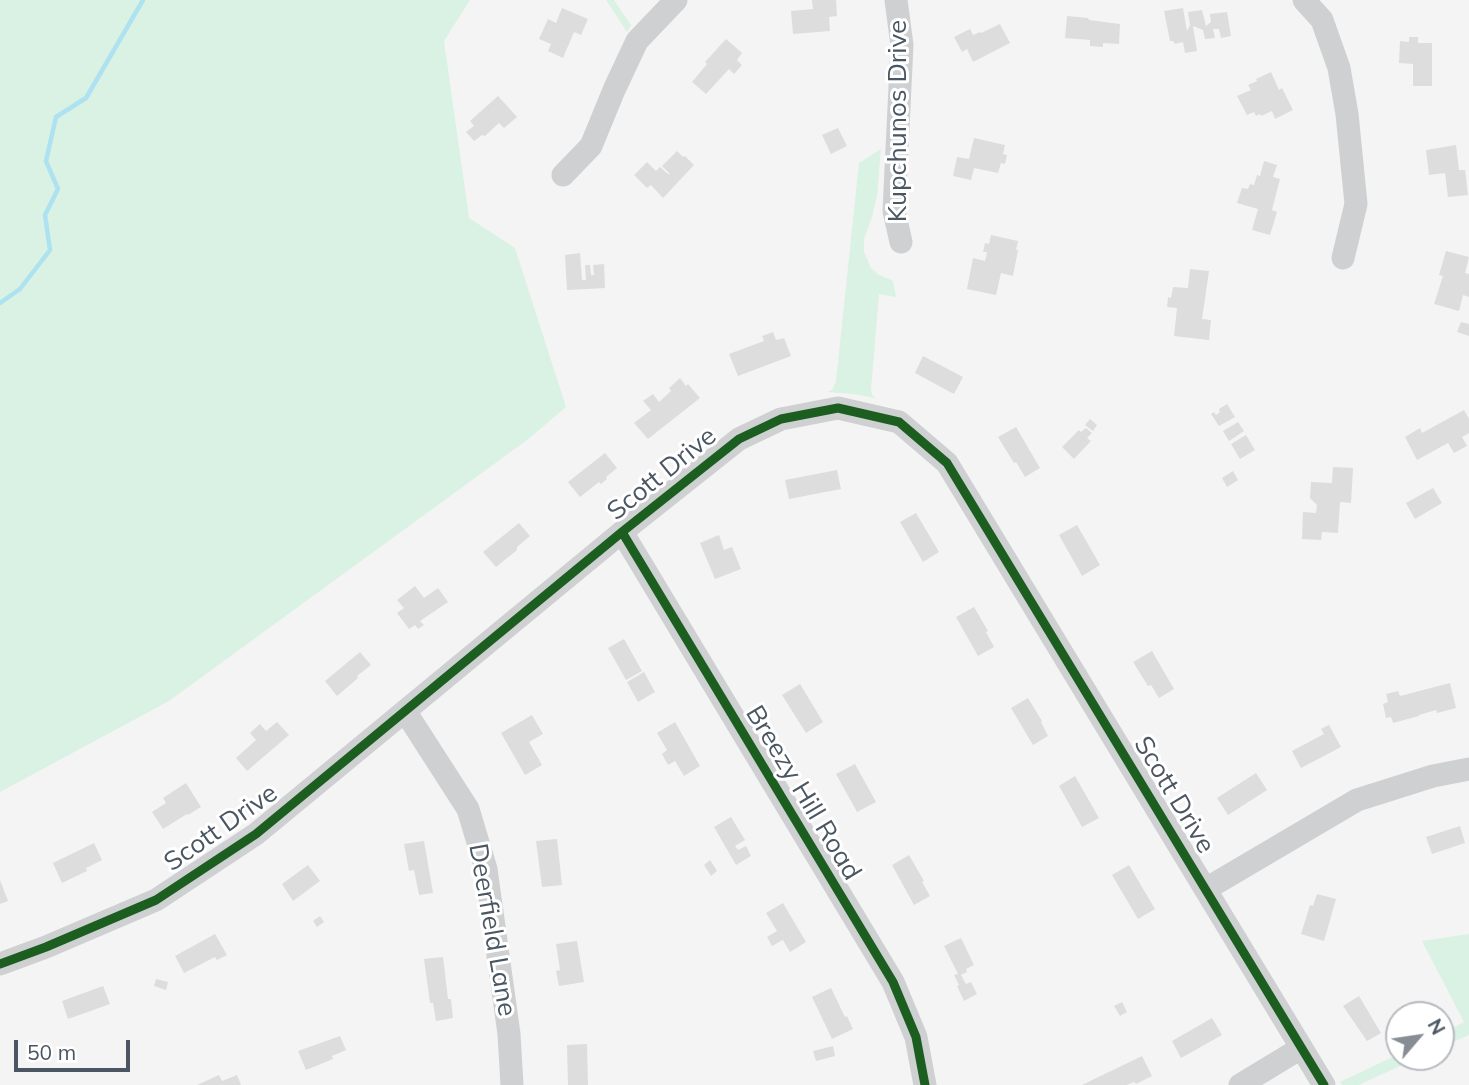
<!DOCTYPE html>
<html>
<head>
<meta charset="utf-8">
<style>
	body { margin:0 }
	#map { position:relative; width:1469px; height:1085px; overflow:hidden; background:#f4f4f4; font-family:Mulish,sans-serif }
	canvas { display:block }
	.north { position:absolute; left:1385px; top:1001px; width:70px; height:70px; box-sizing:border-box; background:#fff; border:2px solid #b7bbc0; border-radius:50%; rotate:61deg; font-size:19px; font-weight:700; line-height:28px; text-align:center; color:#4a5661 }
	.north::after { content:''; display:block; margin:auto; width:24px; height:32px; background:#868d94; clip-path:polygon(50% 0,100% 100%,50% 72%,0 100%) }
	.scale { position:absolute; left:14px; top:1040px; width:116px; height:32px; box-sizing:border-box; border:4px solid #4a5661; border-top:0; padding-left:9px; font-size:21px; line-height:24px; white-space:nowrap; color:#4a5661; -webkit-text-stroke:5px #fff; paint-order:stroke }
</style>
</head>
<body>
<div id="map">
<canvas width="1469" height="1085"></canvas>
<div class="north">N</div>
<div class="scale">50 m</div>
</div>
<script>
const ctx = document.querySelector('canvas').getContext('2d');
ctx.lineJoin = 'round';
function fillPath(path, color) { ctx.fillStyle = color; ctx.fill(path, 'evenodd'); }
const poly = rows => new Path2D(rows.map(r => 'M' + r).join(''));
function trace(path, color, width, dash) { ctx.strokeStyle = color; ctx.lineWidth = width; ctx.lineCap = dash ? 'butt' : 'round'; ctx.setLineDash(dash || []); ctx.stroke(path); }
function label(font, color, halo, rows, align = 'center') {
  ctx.font = font + ' Mulish,sans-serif'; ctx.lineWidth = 6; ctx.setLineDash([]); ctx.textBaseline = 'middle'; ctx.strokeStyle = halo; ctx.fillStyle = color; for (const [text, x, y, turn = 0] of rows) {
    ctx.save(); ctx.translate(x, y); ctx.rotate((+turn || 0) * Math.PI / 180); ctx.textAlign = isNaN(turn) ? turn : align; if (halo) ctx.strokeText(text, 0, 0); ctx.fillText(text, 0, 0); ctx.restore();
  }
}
fillPath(poly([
	[0,0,470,0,444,41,469,218,515,248,566,407,527,440,169,701,0,792],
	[606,0,614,0,631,25,627,32],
	[881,149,877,196,872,217,864,239,864,252,871,268,879,275,893,281,896,297,879,294,871,389,872,395,876,398,853,394,827,392,832,390,836,381,859,163],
	[1469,934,1469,1035,1441,1047,1441,1034,1464,1022,1422,941],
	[1399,1054,1399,1057,1419,1057,1359,1085,1342,1085,1340,1082]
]), '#d9f2e3');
trace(poly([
	[0,303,20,289,50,250,45,215,58,189,46,161,56,117,86,98,143,0]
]), '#aee2f0', 4.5);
fillPath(poly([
	[812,0,836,0,837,16,829,17,830,31,793,34,791,11,813,9],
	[562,8,588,19,581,35,574,32,563,58,548,51,551,44,539,39,548,19,556,23],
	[1183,8,1187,31,1190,25,1188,12,1202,10,1206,26,1211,22,1210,14,1227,12,1231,36,1221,38,1219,29,1213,29,1215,38,1205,39,1203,30,1193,26,1197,51,1185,53,1183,42,1175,44,1173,41,1170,41,1164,11],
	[1067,16,1088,18,1089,20,1120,24,1119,44,1103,43,1103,47,1090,46,1090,40,1065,38],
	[1000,24,1010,43,973,62,967,49,962,52,954,37,970,29,973,35,980,32,981,33],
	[1409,37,1418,37,1418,43,1432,43,1432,86,1413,86,1413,64,1399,63,1400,41,1409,42],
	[726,39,742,53,737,60,742,65,734,74,729,69,706,94,692,82,707,64,705,62],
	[1271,72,1279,90,1282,88,1293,110,1275,119,1272,111,1261,116,1260,114,1256,116,1254,112,1247,115,1237,96,1251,90,1248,85,1257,81,1256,79],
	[498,96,517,117,504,128,499,123,485,136,482,135,474,141,466,132,474,126,470,121],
	[838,128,847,146,831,154,822,135],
	[974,138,1005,145,1003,154,1007,155,1005,164,1001,163,998,173,974,168,971,180,953,176,957,157,969,159],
	[1456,145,1459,170,1465,170,1468,195,1448,197,1445,173,1429,175,1426,150],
	[677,151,683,157,685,156,694,165,663,198,651,185,647,188,634,175,647,162,656,171,660,167,668,174,670,174,662,166],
	[1264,161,1277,165,1273,177,1280,179,1272,210,1277,212,1270,235,1252,230,1258,209,1237,203,1242,188,1248,189,1250,184,1254,185,1257,175,1260,176],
	[991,235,1018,241,1016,250,1018,250,1013,276,1001,273,996,295,967,289,973,258,985,261,987,252,983,252,985,243,989,244],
	[1446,251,1469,257,1465,273,1469,274,1469,297,1463,295,1459,311,1434,304,1443,276,1439,275],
	[580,253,582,280,586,280,585,265,590,265,591,275,594,275,593,265,604,264,605,288,567,290,565,255],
	[1190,269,1209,271,1202,319,1211,320,1209,340,1174,336,1177,308,1167,307,1168,297,1171,298,1173,287,1188,288],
	[1461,322,1469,324,1469,336,1457,332],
	[773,332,776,340,784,338,791,356,738,376,729,354,764,341,762,336],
	[923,356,963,377,954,394,915,373],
	[680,378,686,386,688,384,700,398,648,439,634,423,651,410,643,401,653,394,659,402,671,391,669,388],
	[1227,404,1235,417,1219,426,1211,414,1214,412,1216,415,1220,412,1219,409],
	[1464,410,1469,419,1469,433,1462,437,1467,446,1454,453,1448,443,1417,460,1405,437,1420,428,1422,433],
	[1090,419,1097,425,1093,431,1085,425],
	[1238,422,1244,431,1229,441,1223,431],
	[1016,427,1040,468,1025,477,1016,462,1014,463,998,437],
	[1086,428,1092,433,1087,438,1091,441,1074,459,1062,447,1079,430,1081,432],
	[1246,435,1255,450,1240,459,1231,444],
	[605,453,617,468,606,477,607,479,601,484,599,482,580,497,568,482],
	[1333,467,1353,468,1351,503,1340,502,1338,533,1322,532,1321,540,1302,539,1303,512,1316,513,1317,505,1310,498,1311,482,1332,483],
	[837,470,841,489,789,499,785,480],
	[1233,471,1238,480,1227,487,1222,478],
	[1433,488,1442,503,1415,519,1406,503],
	[916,513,939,552,923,562,900,522],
	[519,523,530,536,517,547,517,550,496,567,483,552],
	[1077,525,1100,565,1082,576,1059,535],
	[719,535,724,550,732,547,741,569,715,579,700,543],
	[415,586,424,598,438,588,448,602,420,621,424,625,418,629,415,625,409,629,397,613,404,608,397,600],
	[974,607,988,631,986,632,994,647,978,656,956,617],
	[624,639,642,671,626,680,608,648],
	[1152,651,1174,689,1159,698,1151,685,1148,686,1133,662],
	[360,652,371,665,357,676,358,678,337,696,325,681],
	[644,672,655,692,638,702,627,682],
	[1450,683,1456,708,1437,713,1436,710,1419,715,1419,716,1393,723,1391,717,1386,718,1383,704,1388,702,1386,694,1398,691,1400,696],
	[800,684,823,722,806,733,782,695],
	[1028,698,1042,721,1041,722,1048,736,1033,745,1011,708],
	[532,715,543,734,529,742,542,765,525,775,501,733],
	[277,722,289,735,247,771,236,758,256,740,250,733,260,724,266,731],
	[675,722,700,766,684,776,675,761,668,765,662,754,667,750,657,733],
	[1329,725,1341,747,1301,768,1292,751,1324,734,1321,729],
	[855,764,876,802,857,812,836,774],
	[1256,773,1267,790,1228,815,1217,798],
	[1075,776,1099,818,1082,827,1059,786],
	[186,783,201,807,188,815,187,814,163,829,152,812,166,803,163,798],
	[731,817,745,840,735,846,738,850,746,846,751,856,736,865,714,827],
	[1460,826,1465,843,1432,854,1426,837],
	[557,839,562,885,542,887,536,841],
	[424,841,433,893,419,895,414,870,409,871,404,844],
	[94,843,102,860,86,868,87,871,62,883,53,863],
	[909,855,924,881,922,882,930,896,914,905,892,865],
	[710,860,717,871,711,876,704,865],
	[308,865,320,881,293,901,282,884],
	[1129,865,1155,909,1138,919,1112,875],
	[0,880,8,901,0,904],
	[1317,894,1336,899,1324,941,1301,934,1310,905,1313,906],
	[783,903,806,942,790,952,783,940,772,946,767,937,777,931,766,913],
	[320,916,324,922,317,927,313,921],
	[215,934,227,955,217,960,215,957,184,973,175,956],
	[961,938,974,965,966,969,967,972,961,975,966,984,971,982,977,994,964,1001,957,986,959,985,954,975,958,974,944,946],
	[577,941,584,982,559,986,556,971,560,970,556,944],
	[443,957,448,999,451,999,453,1018,436,1021,433,1003,430,1003,424,959],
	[156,979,168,982,166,990,154,986],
	[103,986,110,1004,68,1019,62,1001],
	[831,988,845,1017,847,1016,853,1029,832,1039,812,997],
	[1359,996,1381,1033,1367,1041,1343,1006],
	[1122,1002,1127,1012,1120,1016,1114,1006],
	[1212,1018,1222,1035,1181,1058,1172,1041],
	[340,1036,346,1050,332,1056,333,1059,306,1070,298,1051],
	[587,1044,588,1085,568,1085,567,1045],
	[833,1046,835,1056,816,1061,813,1051],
	[1142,1056,1152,1076,1136,1084,1134,1082,1127,1085,1082,1085],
	[219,1075,222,1081,237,1075,241,1085,197,1085]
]), '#ddddde');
trace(poly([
	[896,0,902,45,894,211,901,242],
	[1304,0,1322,20,1339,68,1347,114,1356,204,1343,258],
	[563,175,591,146,614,90,637,41,676,0],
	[622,532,893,982,916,1037,925,1085],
	[405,711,468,809,486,869,509,1034,512,1085],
	[1206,889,1357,800,1433,776,1469,769],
	[0,964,46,947,156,900,256,834,622,532,739,439,781,419,838,408,899,422,947,463,1324,1085],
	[1240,1085,1301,1048]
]), '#ced0d2', 23);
trace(poly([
	[622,532,893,982,916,1037,925,1085],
	[0,964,46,947,156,900,256,834,622,532,739,439,781,419,838,408,899,422,947,463,1324,1085]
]), '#1b5e20', 9);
label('26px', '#4a5661', '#fff', [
	["Kupchunos Drive",898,121,-90],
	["Scott Drive",662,474,-39],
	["Breezy Hill Road",803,793,59],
	["Scott Drive",1174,795,59],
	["Scott Drive",221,828,-35],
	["Deerfield Lane",492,930,80]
]);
</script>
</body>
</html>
